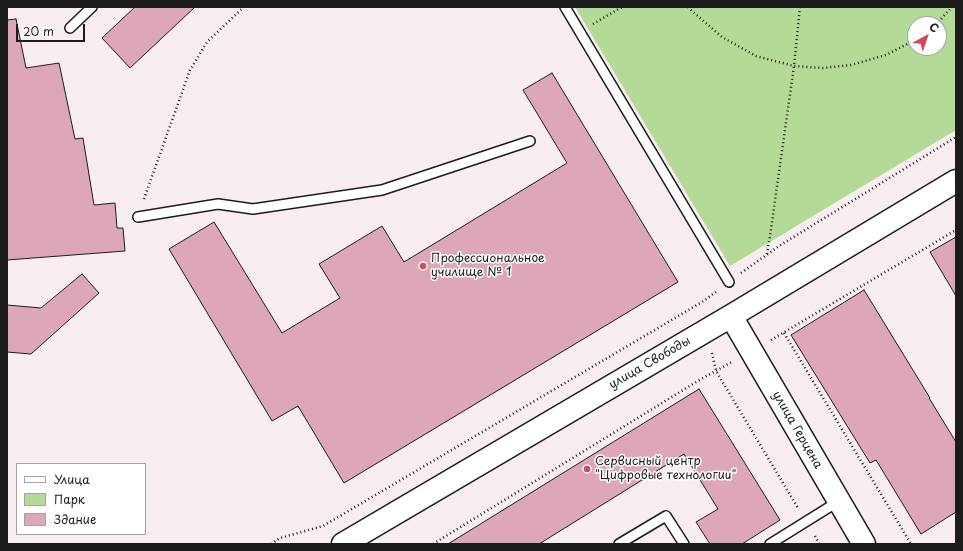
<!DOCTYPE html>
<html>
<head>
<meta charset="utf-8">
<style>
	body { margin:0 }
	#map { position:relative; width:963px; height:551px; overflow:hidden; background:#f8edf1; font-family:"Playpen Sans",sans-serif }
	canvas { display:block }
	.frame { position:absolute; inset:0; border:8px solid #1c1c1c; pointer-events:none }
	.legend { position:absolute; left:16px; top:463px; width:130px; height:72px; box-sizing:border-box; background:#fff; border:1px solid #a4a4a4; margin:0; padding:5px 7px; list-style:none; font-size:12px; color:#1c1c1c }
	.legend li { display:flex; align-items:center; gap:8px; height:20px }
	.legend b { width:20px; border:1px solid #a4a4a4 }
	.north { position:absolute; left:907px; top:16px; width:40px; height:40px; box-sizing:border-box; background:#fff; border:1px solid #a4a4a4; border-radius:50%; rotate:40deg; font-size:11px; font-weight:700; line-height:16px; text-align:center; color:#1c1c1c }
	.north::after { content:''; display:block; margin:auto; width:14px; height:18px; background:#d1495b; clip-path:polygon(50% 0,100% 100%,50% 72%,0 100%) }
	.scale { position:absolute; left:16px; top:24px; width:69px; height:18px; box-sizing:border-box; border:2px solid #1c1c1c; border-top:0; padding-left:5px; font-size:12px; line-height:14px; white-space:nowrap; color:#1c1c1c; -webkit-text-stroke:3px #fff; paint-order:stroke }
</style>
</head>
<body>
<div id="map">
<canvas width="963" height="551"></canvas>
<div class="frame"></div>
<ul class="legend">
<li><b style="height:5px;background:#fff"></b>Улица</li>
<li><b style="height:11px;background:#b3da96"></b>Парк</li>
<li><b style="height:11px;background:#dea6b9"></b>Здание</li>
</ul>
<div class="north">С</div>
<div class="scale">20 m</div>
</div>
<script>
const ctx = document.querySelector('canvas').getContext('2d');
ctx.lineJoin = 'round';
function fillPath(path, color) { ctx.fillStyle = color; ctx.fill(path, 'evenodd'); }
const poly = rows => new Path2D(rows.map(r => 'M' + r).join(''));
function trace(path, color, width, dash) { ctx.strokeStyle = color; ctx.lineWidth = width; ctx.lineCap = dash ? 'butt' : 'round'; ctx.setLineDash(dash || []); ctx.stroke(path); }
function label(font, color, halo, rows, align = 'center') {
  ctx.font = font + ' "Playpen Sans",sans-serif'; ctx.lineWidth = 3; ctx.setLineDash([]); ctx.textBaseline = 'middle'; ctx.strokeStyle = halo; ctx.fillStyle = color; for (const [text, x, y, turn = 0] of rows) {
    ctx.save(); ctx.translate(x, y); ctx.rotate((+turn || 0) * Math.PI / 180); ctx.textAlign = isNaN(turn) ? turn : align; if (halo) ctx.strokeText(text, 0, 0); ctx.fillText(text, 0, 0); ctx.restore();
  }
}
fillPath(poly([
	[575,7,956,7,956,130,730,266],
	[915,24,939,24,939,48,915,48]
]), '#b3da96');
const building = poly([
	[135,7,195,7,130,68,102,38,135,7],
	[16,19,26,68,59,63,75,139,83,138,94,205,115,203,117,228,123,228,125,251,7,260,7,20,16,19],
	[552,73,678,282,344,483,298,406,272,421,169,249,214,222,282,333,340,298,319,264,382,226,404,262,567,163,523,90,552,73],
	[956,237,956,296,930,252,956,237],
	[82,274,99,293,31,354,7,352,7,305,41,308,82,274],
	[864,290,930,398,929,398,956,442,956,512,921,534,876,460,870,463,791,335,864,290],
	[699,389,780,520,742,544,710,544,696,522,718,509,684,454,539,544,448,544,699,389]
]);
fillPath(building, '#dea6b9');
trace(building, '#1c1c1c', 1);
const service = poly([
	[565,7,729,282],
	[70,28,92,7],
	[138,217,218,204,253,209,382,190,530,141],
	[619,544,666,516,684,544],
	[770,544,839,501]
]);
const secondary = poly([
	[731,316,864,544],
	[343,544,731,316,956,181]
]);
trace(service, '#1c1c1c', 12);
trace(secondary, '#1c1c1c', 25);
trace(poly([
	[688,7,691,10,722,37,756,56,794,66,823,68,851,65,886,55,915,40],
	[593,24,622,7],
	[935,24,941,19,952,7],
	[144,199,190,70,207,42,244,7],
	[767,254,770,236,794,66,800,7],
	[741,273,779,246,956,137],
	[784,333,911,544],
	[771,340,956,230],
	[712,353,716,371,798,508],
	[815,536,819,544],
	[271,544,280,538,323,526,702,302,716,292],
	[433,544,701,379,732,362]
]), '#1c1c1c', 2.5, [1, 3]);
trace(service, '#fff', 9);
trace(secondary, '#fff', 22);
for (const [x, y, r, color] of [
	[423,266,4,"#d1495b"],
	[587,469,4,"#d1495b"]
]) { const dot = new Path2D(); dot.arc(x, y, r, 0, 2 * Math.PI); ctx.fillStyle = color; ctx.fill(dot); trace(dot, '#fff', 1.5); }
label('12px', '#1c1c1c', '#fff', [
	["Профессиональное",431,259],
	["училище № 1",431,273],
	["Сервисный центр",595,462],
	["\"Цифровые технологии\"",595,476]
], 'left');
label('12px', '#1c1c1c', '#fff', [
	["улица Свободы",650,363,-30],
	["улица Герцена",797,430,60]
]);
</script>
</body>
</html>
